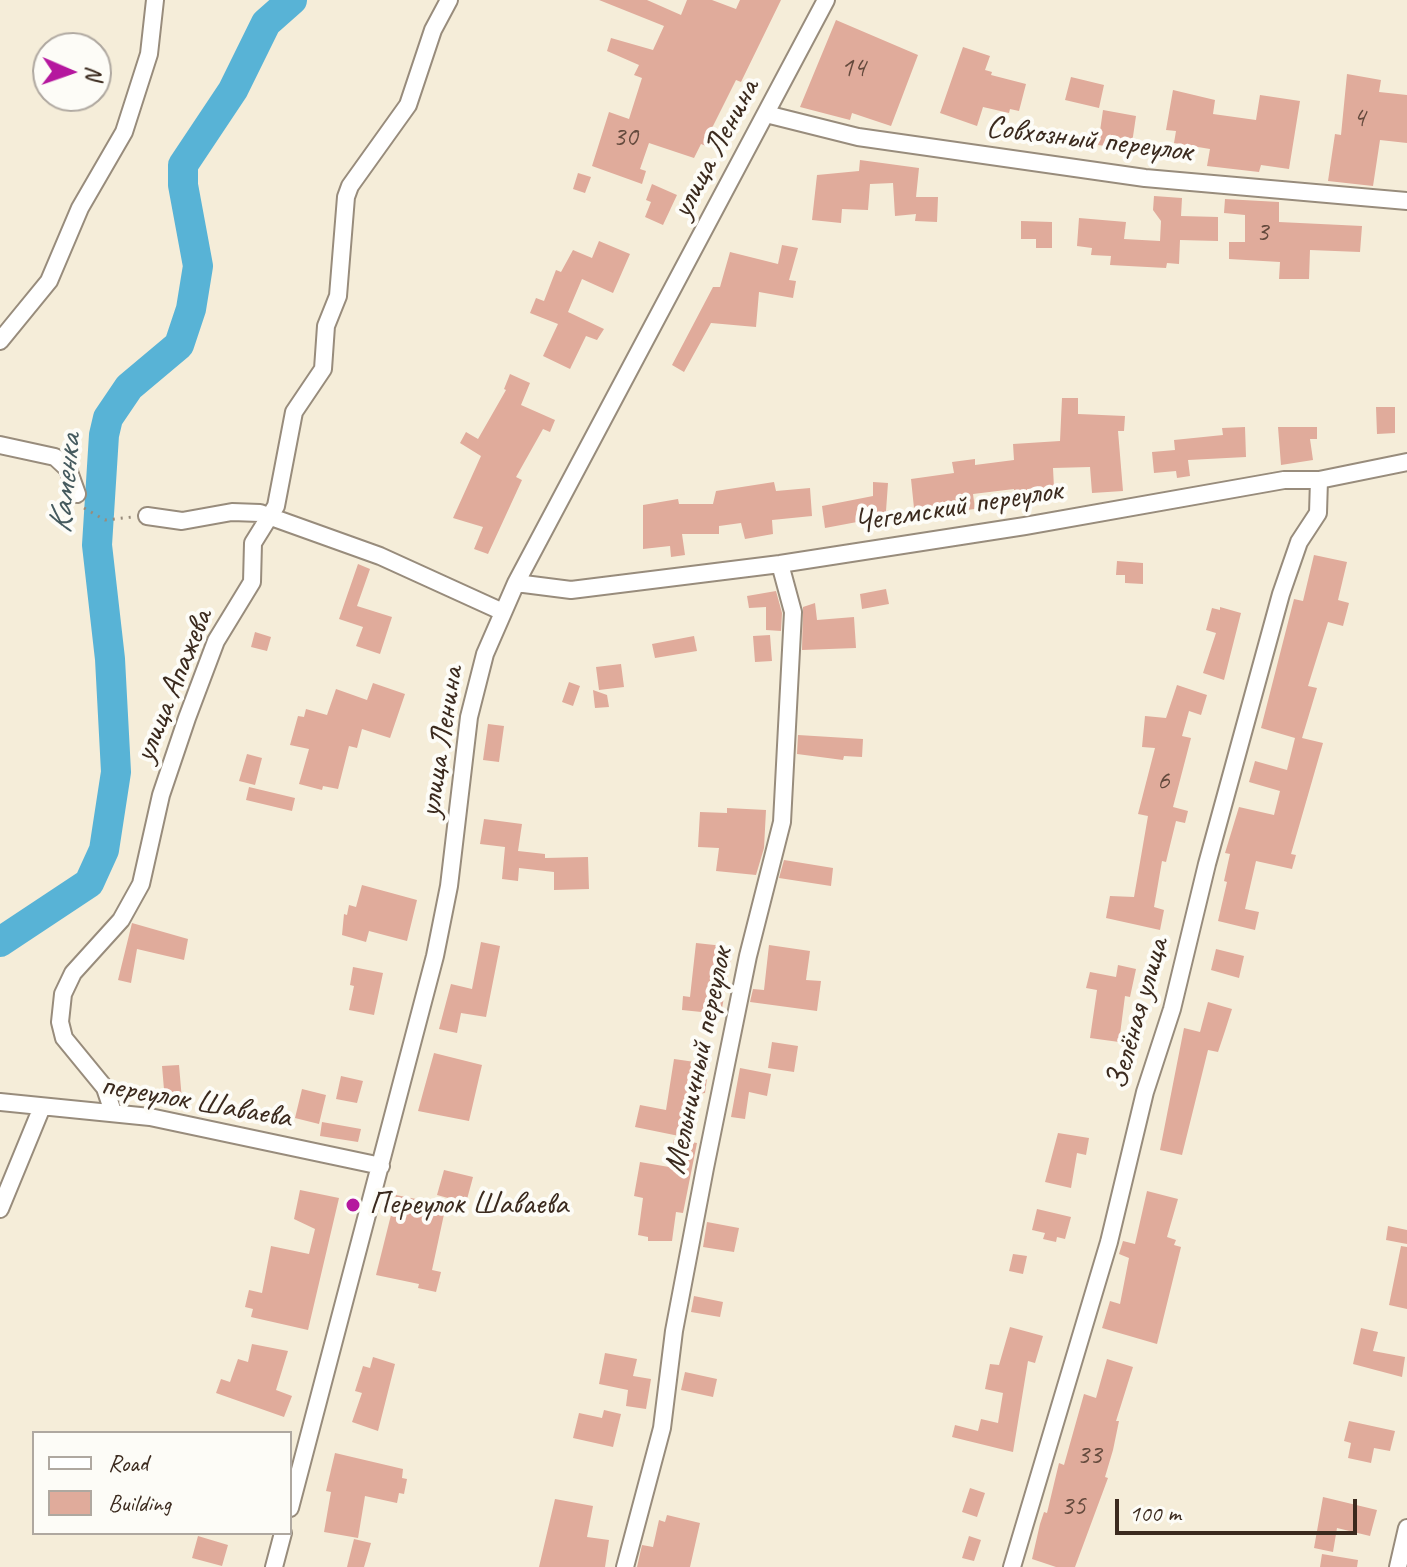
<!DOCTYPE html>
<html>
<head>
<meta charset="utf-8">
<style>
	body { margin:0 }
	#map { position:relative; width:1407px; height:1567px; overflow:hidden; background:#f5edd9; font-family:Caveat,sans-serif }
	canvas { display:block }
	.legend { position:absolute; left:32px; top:1431px; width:260px; height:104px; box-sizing:border-box; background:#fdfcf7; border:2px solid #afa8a0; margin:0; padding:10px 14px; list-style:none; font-size:24px; color:#3b2a1e }
	.legend li { display:flex; align-items:center; gap:16px; height:40px }
	.legend b { width:40px; border:2px solid #afa8a0 }
	.north { position:absolute; left:32px; top:32px; width:80px; height:80px; box-sizing:border-box; background:#fdfcf7; border:2px solid #afa8a0; border-radius:50%; rotate:92deg; font-size:22px; font-weight:700; line-height:32px; text-align:center; color:#3b2a1e }
	.north::after { content:''; display:block; margin:auto; width:28px; height:36px; background:#b5179e; clip-path:polygon(50% 0,100% 100%,50% 72%,0 100%) }
	.scale { position:absolute; left:1115px; top:1499px; width:242px; height:36px; box-sizing:border-box; border:4px solid #3b2a1e; border-top:0; padding-left:10px; font-size:24px; line-height:28px; white-space:nowrap; color:#3b2a1e; -webkit-text-stroke:6px #fdfcf7; paint-order:stroke }
</style>
</head>
<body>
<div id="map">
<canvas width="1407" height="1567"></canvas>
<ul class="legend">
<li><b style="height:10px;background:#fff"></b>Road</li>
<li><b style="height:22px;background:#e0ab9b"></b>Building</li>
</ul>
<div class="north">N</div>
<div class="scale">100 m</div>
</div>
<script>
const ctx = document.querySelector('canvas').getContext('2d');
ctx.lineJoin = 'round';
const poly = rows => new Path2D(rows.map(r => 'M' + r).join(''));
function trace(path, color, width, dash) { ctx.strokeStyle = color; ctx.lineWidth = width; ctx.lineCap = dash ? 'butt' : 'round'; ctx.setLineDash(dash || []); ctx.stroke(path); }
function fillPath(path, color) { ctx.fillStyle = color; ctx.fill(path, 'evenodd'); }
function label(font, color, halo, rows, align = 'center') {
  ctx.font = font + ' Caveat,sans-serif'; ctx.lineWidth = 8; ctx.setLineDash([]); ctx.textBaseline = 'middle'; ctx.strokeStyle = halo; ctx.fillStyle = color; for (const [text, x, y, turn = 0] of rows) {
    ctx.save(); ctx.translate(x, y); ctx.rotate((+turn || 0) * Math.PI / 180); ctx.textAlign = isNaN(turn) ? turn : align; if (halo) ctx.strokeText(text, 0, 0); ctx.fillText(text, 0, 0); ctx.restore();
  }
}
trace(poly([
	[0,942,89,883,104,850,116,772,110,659,97,545,104,435,108,418,129,387,179,345,191,309,198,266,183,185,183,165,233,90,266,23,292,0]
]), '#58b3d6', 30);
fillPath(poly([
	[599,0,647,0,681,15,687,0,712,0,736,9,740,0,781,0,741,82,736,80,709,134,715,136,709,147,701,144,694,158,649,143,640,169,646,171,642,184,592,166,609,112,629,119,642,78,634,75,639,65,607,51,611,38,653,50,664,26],
	[836,20,918,55,891,126,852,113,850,120,800,107],
	[963,47,990,56,985,70,992,72,991,75,1026,84,1019,111,1010,109,1009,113,983,107,977,126,940,113],
	[1347,74,1381,80,1379,92,1407,95,1407,143,1380,140,1373,186,1328,181,1335,134,1341,135],
	[1071,77,1104,85,1099,108,1065,100],
	[1173,90,1215,100,1213,114,1256,120,1260,95,1300,101,1289,169,1261,165,1259,172,1207,166,1210,149,1174,143,1176,131,1166,130],
	[1103,110,1136,116,1131,150,1098,145],
	[860,160,919,168,916,197,938,197,937,222,915,221,916,214,895,216,893,183,870,184,868,210,842,209,841,223,812,220,817,175,859,171],
	[578,173,591,177,585,193,573,189],
	[652,184,677,195,663,225,645,217,651,202,646,200],
	[1154,196,1182,198,1181,216,1218,217,1218,241,1180,240,1179,264,1167,263,1166,268,1110,265,1111,256,1091,255,1092,248,1077,246,1079,218,1126,222,1124,239,1160,241,1161,221,1153,210],
	[1225,199,1279,202,1279,222,1362,226,1360,252,1310,250,1309,279,1279,279,1280,262,1229,259,1229,242,1245,242,1245,215,1224,213],
	[1021,221,1052,222,1052,248,1036,248,1036,239,1021,239],
	[599,241,630,254,613,293,582,279,568,312,604,329,597,340,586,336,570,369,543,356,558,324,530,313,536,298,544,301,556,270,561,272,573,250,592,258],
	[782,245,798,248,789,280,796,281,793,298,759,292,756,327,711,323,684,372,672,365,713,287,720,287,730,252,778,264],
	[510,374,530,383,521,405,555,420,550,432,543,429,516,477,522,480,488,554,474,549,483,527,453,518,481,456,460,443,466,432,478,439,506,390,504,389],
	[1062,398,1078,398,1078,414,1125,416,1124,431,1118,431,1123,491,1092,493,1090,467,1053,468,1054,488,1027,489,1028,502,1014,502,1014,489,973,494,975,509,940,513,940,506,914,508,911,479,954,473,952,462,975,459,975,465,1014,460,1013,444,1060,441],
	[1376,407,1395,407,1395,433,1377,434],
	[1245,427,1246,457,1188,460,1190,476,1177,478,1176,471,1154,473,1152,452,1175,450,1174,440,1223,435,1222,428],
	[1278,427,1317,427,1317,439,1310,439,1313,460,1281,465],
	[774,482,776,491,810,488,812,516,772,520,773,534,745,539,741,523,719,526,719,534,682,534,685,555,671,557,670,546,643,549,643,505,678,499,679,504,713,504,716,491],
	[873,482,888,483,886,511,895,510,898,522,873,526,873,519,825,528,822,506,873,496],
	[1314,555,1347,562,1338,600,1349,603,1343,626,1328,622,1308,686,1317,688,1302,738,1323,743,1291,854,1296,855,1292,869,1256,861,1245,909,1259,912,1255,930,1218,921,1227,882,1224,881,1230,854,1225,853,1239,807,1274,815,1280,791,1249,782,1255,761,1287,770,1295,738,1261,728,1294,599,1303,601],
	[1117,561,1143,563,1143,584,1125,583,1125,575,1116,575],
	[358,564,370,569,357,606,392,617,380,654,356,646,363,627,339,619],
	[886,589,889,604,862,609,860,594],
	[776,591,782,613,781,631,766,630,766,607,749,608,747,596],
	[815,603,817,620,854,617,856,648,802,650,803,607],
	[1220,607,1241,613,1224,680,1203,673,1216,633,1206,630,1212,608,1220,610],
	[255,632,271,637,267,651,251,647],
	[770,635,772,661,755,662,753,636],
	[694,636,697,651,655,658,652,644],
	[621,664,624,687,599,690,596,667],
	[569,682,580,686,573,706,562,702],
	[373,683,405,694,390,738,362,729,357,748,349,746,338,789,323,786,322,790,299,784,309,749,290,745,298,716,304,717,306,709,327,715,336,689,367,700],
	[1177,685,1207,695,1201,715,1189,711,1182,736,1191,738,1173,807,1188,811,1185,823,1176,821,1166,862,1162,861,1154,907,1164,910,1160,930,1106,918,1110,896,1134,897,1148,816,1138,814,1155,748,1142,747,1145,716,1166,718],
	[593,690,607,695,609,707,595,708],
	[488,724,504,726,499,762,483,760],
	[798,735,863,739,862,757,844,756,843,760,797,754],
	[247,754,262,758,255,785,239,781],
	[249,787,295,798,292,811,246,800],
	[727,808,766,810,764,848,756,875,716,871,719,848,698,847,700,812,727,813],
	[484,819,522,824,518,851,545,854,545,858,588,857,589,889,554,890,554,872,519,868,518,881,502,879,505,847,480,844],
	[784,860,833,868,831,886,779,878],
	[362,885,417,900,407,941,369,931,366,942,342,935,344,914,347,915,349,905,356,907],
	[132,923,188,939,184,960,137,949,131,983,118,980],
	[481,942,500,946,486,1017,461,1013,457,1033,439,1029,451,984,472,989],
	[696,943,733,947,721,1014,682,1010,683,996,690,997],
	[769,945,810,951,806,980,821,981,817,1011,750,1002,753,989,764,990],
	[1216,949,1244,956,1239,978,1211,970],
	[1118,965,1136,969,1130,997,1125,996,1119,1042,1090,1038,1097,990,1086,988,1090,972,1116,977],
	[353,967,383,973,374,1015,349,1010,354,986,350,985],
	[1208,1002,1232,1009,1225,1031,1218,1052,1208,1050,1182,1155,1160,1150,1184,1028,1200,1032],
	[772,1042,798,1046,794,1072,768,1068],
	[434,1053,482,1065,469,1121,418,1111],
	[674,1059,709,1064,705,1093,687,1095,679,1136,635,1127,640,1105,666,1110],
	[179,1065,182,1100,165,1101,162,1066],
	[740,1068,771,1074,767,1096,749,1092,745,1119,731,1117],
	[341,1076,363,1081,357,1103,336,1099],
	[302,1089,326,1095,319,1124,295,1118],
	[322,1122,361,1129,358,1142,320,1136],
	[1058,1133,1089,1138,1086,1155,1077,1153,1071,1188,1045,1182],
	[674,1139,697,1143,683,1213,676,1212,672,1241,648,1241,648,1237,638,1235,643,1198,634,1196,640,1162,669,1167],
	[444,1170,473,1177,466,1203,437,1195],
	[300,1190,339,1198,308,1330,251,1317,253,1309,245,1307,249,1290,262,1293,271,1246,309,1254,315,1229,294,1219],
	[1147,1191,1178,1199,1167,1237,1176,1240,1174,1245,1181,1247,1157,1344,1102,1328,1110,1301,1120,1304,1129,1258,1119,1254,1123,1241,1135,1244],
	[396,1195,446,1205,432,1270,441,1272,436,1292,418,1288,419,1284,376,1275],
	[1037,1209,1071,1217,1065,1239,1057,1237,1056,1242,1043,1239,1045,1233,1032,1230],
	[707,1222,739,1228,734,1252,703,1247],
	[1388,1226,1407,1230,1407,1244,1386,1240],
	[1401,1246,1407,1247,1407,1309,1389,1305],
	[1013,1254,1027,1256,1023,1274,1009,1271],
	[694,1296,723,1302,720,1317,691,1312],
	[1010,1327,1043,1336,1035,1363,1028,1361,1013,1452,952,1437,955,1425,978,1431,981,1419,998,1423,1003,1393,985,1389,990,1364,999,1365],
	[1361,1328,1378,1332,1373,1351,1405,1357,1402,1377,1353,1364],
	[252,1344,288,1351,276,1390,292,1396,284,1417,216,1393,221,1379,230,1382,238,1359,248,1362],
	[605,1353,637,1359,633,1376,651,1379,646,1409,626,1406,628,1390,599,1384],
	[373,1357,395,1364,378,1431,352,1422,362,1393,355,1391,363,1366,370,1368],
	[1107,1359,1133,1367,1116,1421,1119,1421,1113,1450,1105,1477,1108,1478,1075,1567,1056,1567,1032,1559,1040,1524,1044,1512,1047,1513,1059,1463,1064,1465,1084,1394,1096,1398],
	[685,1372,717,1379,713,1397,681,1390],
	[604,1410,621,1414,613,1447,573,1438,579,1413,602,1418],
	[1349,1421,1395,1431,1390,1451,1374,1448,1371,1463,1348,1458,1351,1443,1344,1441],
	[335,1453,403,1469,402,1478,407,1479,404,1494,399,1493,397,1503,365,1496,358,1538,324,1532,331,1492,326,1491],
	[970,1488,985,1493,977,1517,962,1512],
	[1323,1497,1377,1510,1370,1536,1337,1528,1333,1552,1314,1548],
	[555,1499,593,1506,587,1537,609,1540,605,1567,539,1567],
	[667,1515,700,1523,690,1567,637,1567,642,1545,653,1547,659,1520,665,1522],
	[198,1536,228,1545,222,1566,192,1558],
	[969,1536,981,1540,974,1561,962,1558],
	[354,1539,371,1543,364,1567,347,1567],
	[1322,1554,1358,1560,1357,1567,1320,1567]
]), '#e0ab9b');
const minor = poly([
	[766,114,858,137,1145,178,1407,201],
	[0,341,49,281,80,208,124,132,149,54,155,0],
	[0,445,55,457,68,469,77,494],
	[147,516,182,521,232,512,260,513,380,556,503,612],
	[516,583,571,590,780,564,1025,526,1284,480,1319,480,1407,462],
	[0,1102,150,1117,381,1166],
	[113,1112,105,1088,64,1038,60,1022,63,994,73,973,121,920,141,884,161,795,187,718,216,641,252,582,253,543,276,506,294,412,323,369,326,326,338,296,346,197,350,186,408,105,433,30,449,0],
	[0,1209,42,1107],
	[290,1508,435,956,449,886,469,717,485,654,516,583,826,0],
	[274,1567,283,1533],
	[625,1567,662,1428,674,1331,705,1168,748,956,782,822,793,612,780,564],
	[1012,1567,1109,1242,1145,1092,1172,1009,1207,864,1281,594,1299,542,1318,513,1319,480],
	[1398,1567,1407,1528]
]);
trace(minor, '#988c7c', 20);
trace(poly([
	[84,508,105,520,132,517]
]), '#988c7c', 3, [2, 6]);
trace(minor, '#fff', 16);
for (const [x, y, r, color] of [
	[353,1205,8,"#b5179e"]
]) { const dot = new Path2D(); dot.arc(x, y, r, 0, 2 * Math.PI); ctx.fillStyle = color; ctx.fill(dot); trace(dot, '#fdfcf7', 3); }
label('28px', '#644a3d', null, [
	["14",853,69],
	["4",1359,119],
	["30",625,138],
	["3",1262,233],
	["6",1163,782],
	["33",1089,1456],
	["35",1073,1507]
]);
label('32px', '#3b2a1e', '#fdfcf7', [
	["Совхозный переулок",1089,140,7],
	["улица Ленина",716,149,-62],
	["Чегемский переулок",958,507,-9],
	["улица Апажева",174,686,-68],
	["улица Ленина",442,742,-81],
	["Зелёная улица",1138,1014,-74],
	["Мельничный переулок",699,1061,-78],
	["переулок Шаваева",196,1102,10]
]);
label('32px', '#3b2a1e', '#fdfcf7', [
	["Переулок Шаваева",369,1205]
], 'left');
label('italic 34px', '#455a5e', '#fdfcf7', [
	["Каменка",66,484,-84]
]);
</script>
</body>
</html>
